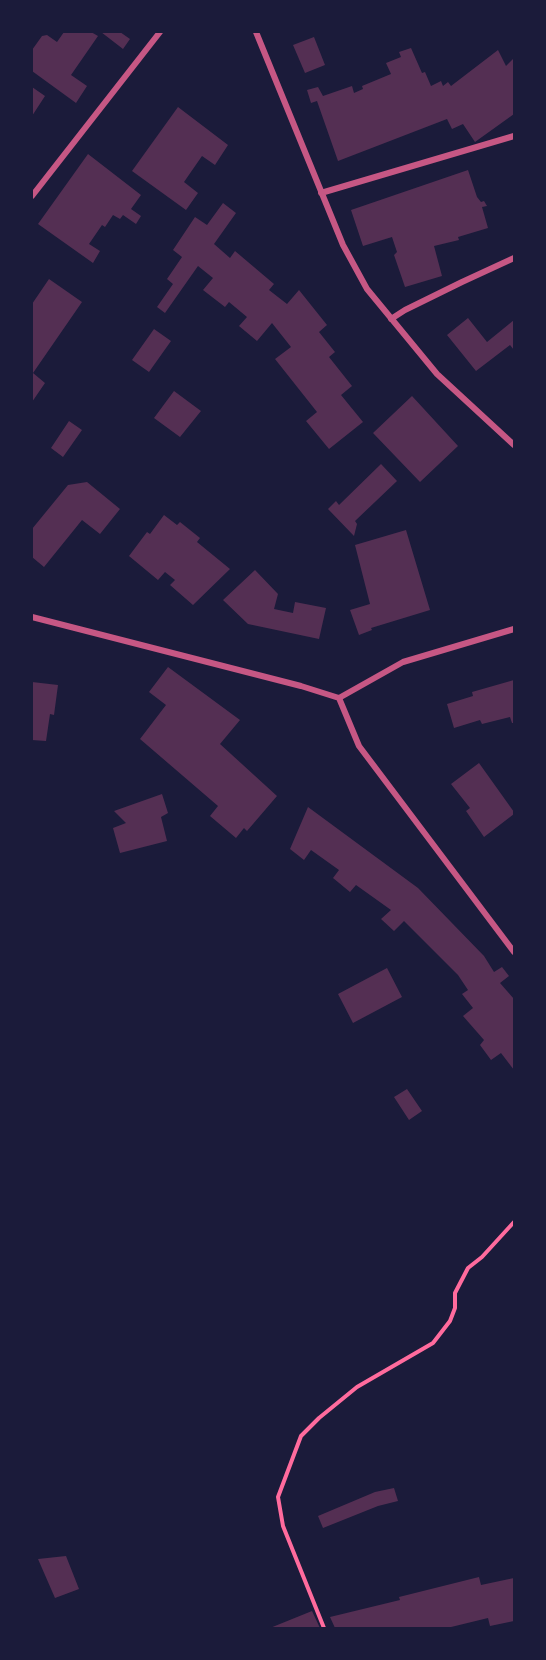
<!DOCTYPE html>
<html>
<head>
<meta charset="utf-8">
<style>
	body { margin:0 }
	#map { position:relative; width:546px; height:1660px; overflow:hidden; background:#1b1b3a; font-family:Cabin,sans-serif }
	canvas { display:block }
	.frame { position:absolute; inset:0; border:33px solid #1b1b3a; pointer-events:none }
</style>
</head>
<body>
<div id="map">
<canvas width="546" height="1660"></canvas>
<div class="frame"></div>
</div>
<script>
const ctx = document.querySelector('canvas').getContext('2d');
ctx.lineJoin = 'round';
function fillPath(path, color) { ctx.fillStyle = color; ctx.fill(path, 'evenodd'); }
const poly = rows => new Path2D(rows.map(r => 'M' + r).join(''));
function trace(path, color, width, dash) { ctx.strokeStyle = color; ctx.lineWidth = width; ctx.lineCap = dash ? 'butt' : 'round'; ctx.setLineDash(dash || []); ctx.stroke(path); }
fillPath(poly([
	[64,32,91,32,98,36,71,75,87,86,76,103,32,71,32,50,42,36,47,35,57,42],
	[101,32,120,32,130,39,123,49],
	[314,37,325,65,305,73,293,45],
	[411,48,422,73,425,72,431,86,441,81,443,86,448,82,451,86,498,50,506,66,514,58,514,114,475,142,463,124,452,129,447,119,338,161,317,101,311,103,307,90,318,87,323,96,352,86,354,93,363,89,362,86,391,74,386,63,401,57,399,52],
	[32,87,45,96,32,116],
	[178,107,228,145,215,165,202,156,184,182,198,193,186,210,132,171],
	[88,154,141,195,131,209,141,216,136,224,123,215,120,219,113,215,105,227,102,225,89,244,100,251,93,263,38,224],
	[468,170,477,197,481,202,484,201,487,206,482,207,488,228,458,237,459,240,434,246,442,276,405,287,394,255,397,252,392,237,363,246,351,210],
	[223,203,236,213,214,244,230,258,235,251,274,284,269,290,287,304,299,290,327,325,319,332,335,352,329,357,352,386,341,395,363,422,329,449,306,421,317,412,275,359,291,347,272,323,257,341,239,326,247,317,229,302,225,307,203,290,213,278,198,266,165,313,157,307,173,284,167,279,182,257,173,250,195,217,207,225],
	[49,279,82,302,33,373,45,383,32,402,32,304],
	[468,318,487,342,514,320,514,350,510,345,476,371,447,335],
	[154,329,171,341,149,372,132,360],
	[174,391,201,411,180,437,154,418],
	[412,396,458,446,420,482,373,433],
	[69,421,82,430,63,457,51,448],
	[381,464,397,481,355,521,357,524,354,536,328,509,336,501,339,505],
	[87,482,120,509,100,534,82,520,44,567,32,557,32,529,68,485],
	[164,515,177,525,180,522,200,538,197,542,230,569,193,605,170,585,175,580,165,572,158,580,129,556,147,532,150,534],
	[406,530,430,610,371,628,372,630,359,635,350,610,370,604,355,545],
	[255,570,278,594,274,609,293,613,295,602,326,608,319,639,248,624,223,600],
	[168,667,240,720,220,744,277,796,247,831,244,828,236,838,210,816,218,806,140,739,166,705,149,692],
	[514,680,514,723,512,723,510,717,482,724,480,720,454,728,447,704,473,696,472,692],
	[32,682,58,685,54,715,50,714,46,741,32,740],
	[479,763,514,812,514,814,484,837,466,811,470,808,451,784],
	[162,794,168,813,161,817,167,841,120,853,113,828,126,823,114,811],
	[308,807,418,888,484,956,494,972,502,967,509,976,500,983,514,999,514,1070,501,1053,491,1060,480,1045,484,1040,463,1016,473,1008,462,994,468,990,458,975,404,921,394,931,381,919,391,910,356,885,350,892,333,878,339,870,311,850,304,860,290,849],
	[387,968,402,997,353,1023,338,994],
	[407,1089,422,1111,409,1120,394,1097],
	[394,1488,398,1501,378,1506,323,1528,318,1516,375,1492],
	[66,1556,79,1589,55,1598,38,1559],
	[479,1577,481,1585,514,1578,514,1621,490,1626,488,1618,447,1628,335,1628,330,1617,400,1600,399,1597],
	[312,1611,320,1628,270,1628]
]), '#542f53');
trace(poly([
	[324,1628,283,1526,278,1497,301,1436,319,1418,357,1387,433,1343,450,1321,455,1308,455,1293,468,1268,482,1257,514,1222]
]), '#ff6b9d', 4);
trace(poly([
	[256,32,343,245,367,289,437,374,514,445],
	[321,193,514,136],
	[32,196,160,32],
	[391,319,405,310,462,282,514,258],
	[32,617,301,686,339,698,359,746,514,952],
	[339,698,403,662,514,629]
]), '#c65784', 6);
</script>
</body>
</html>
